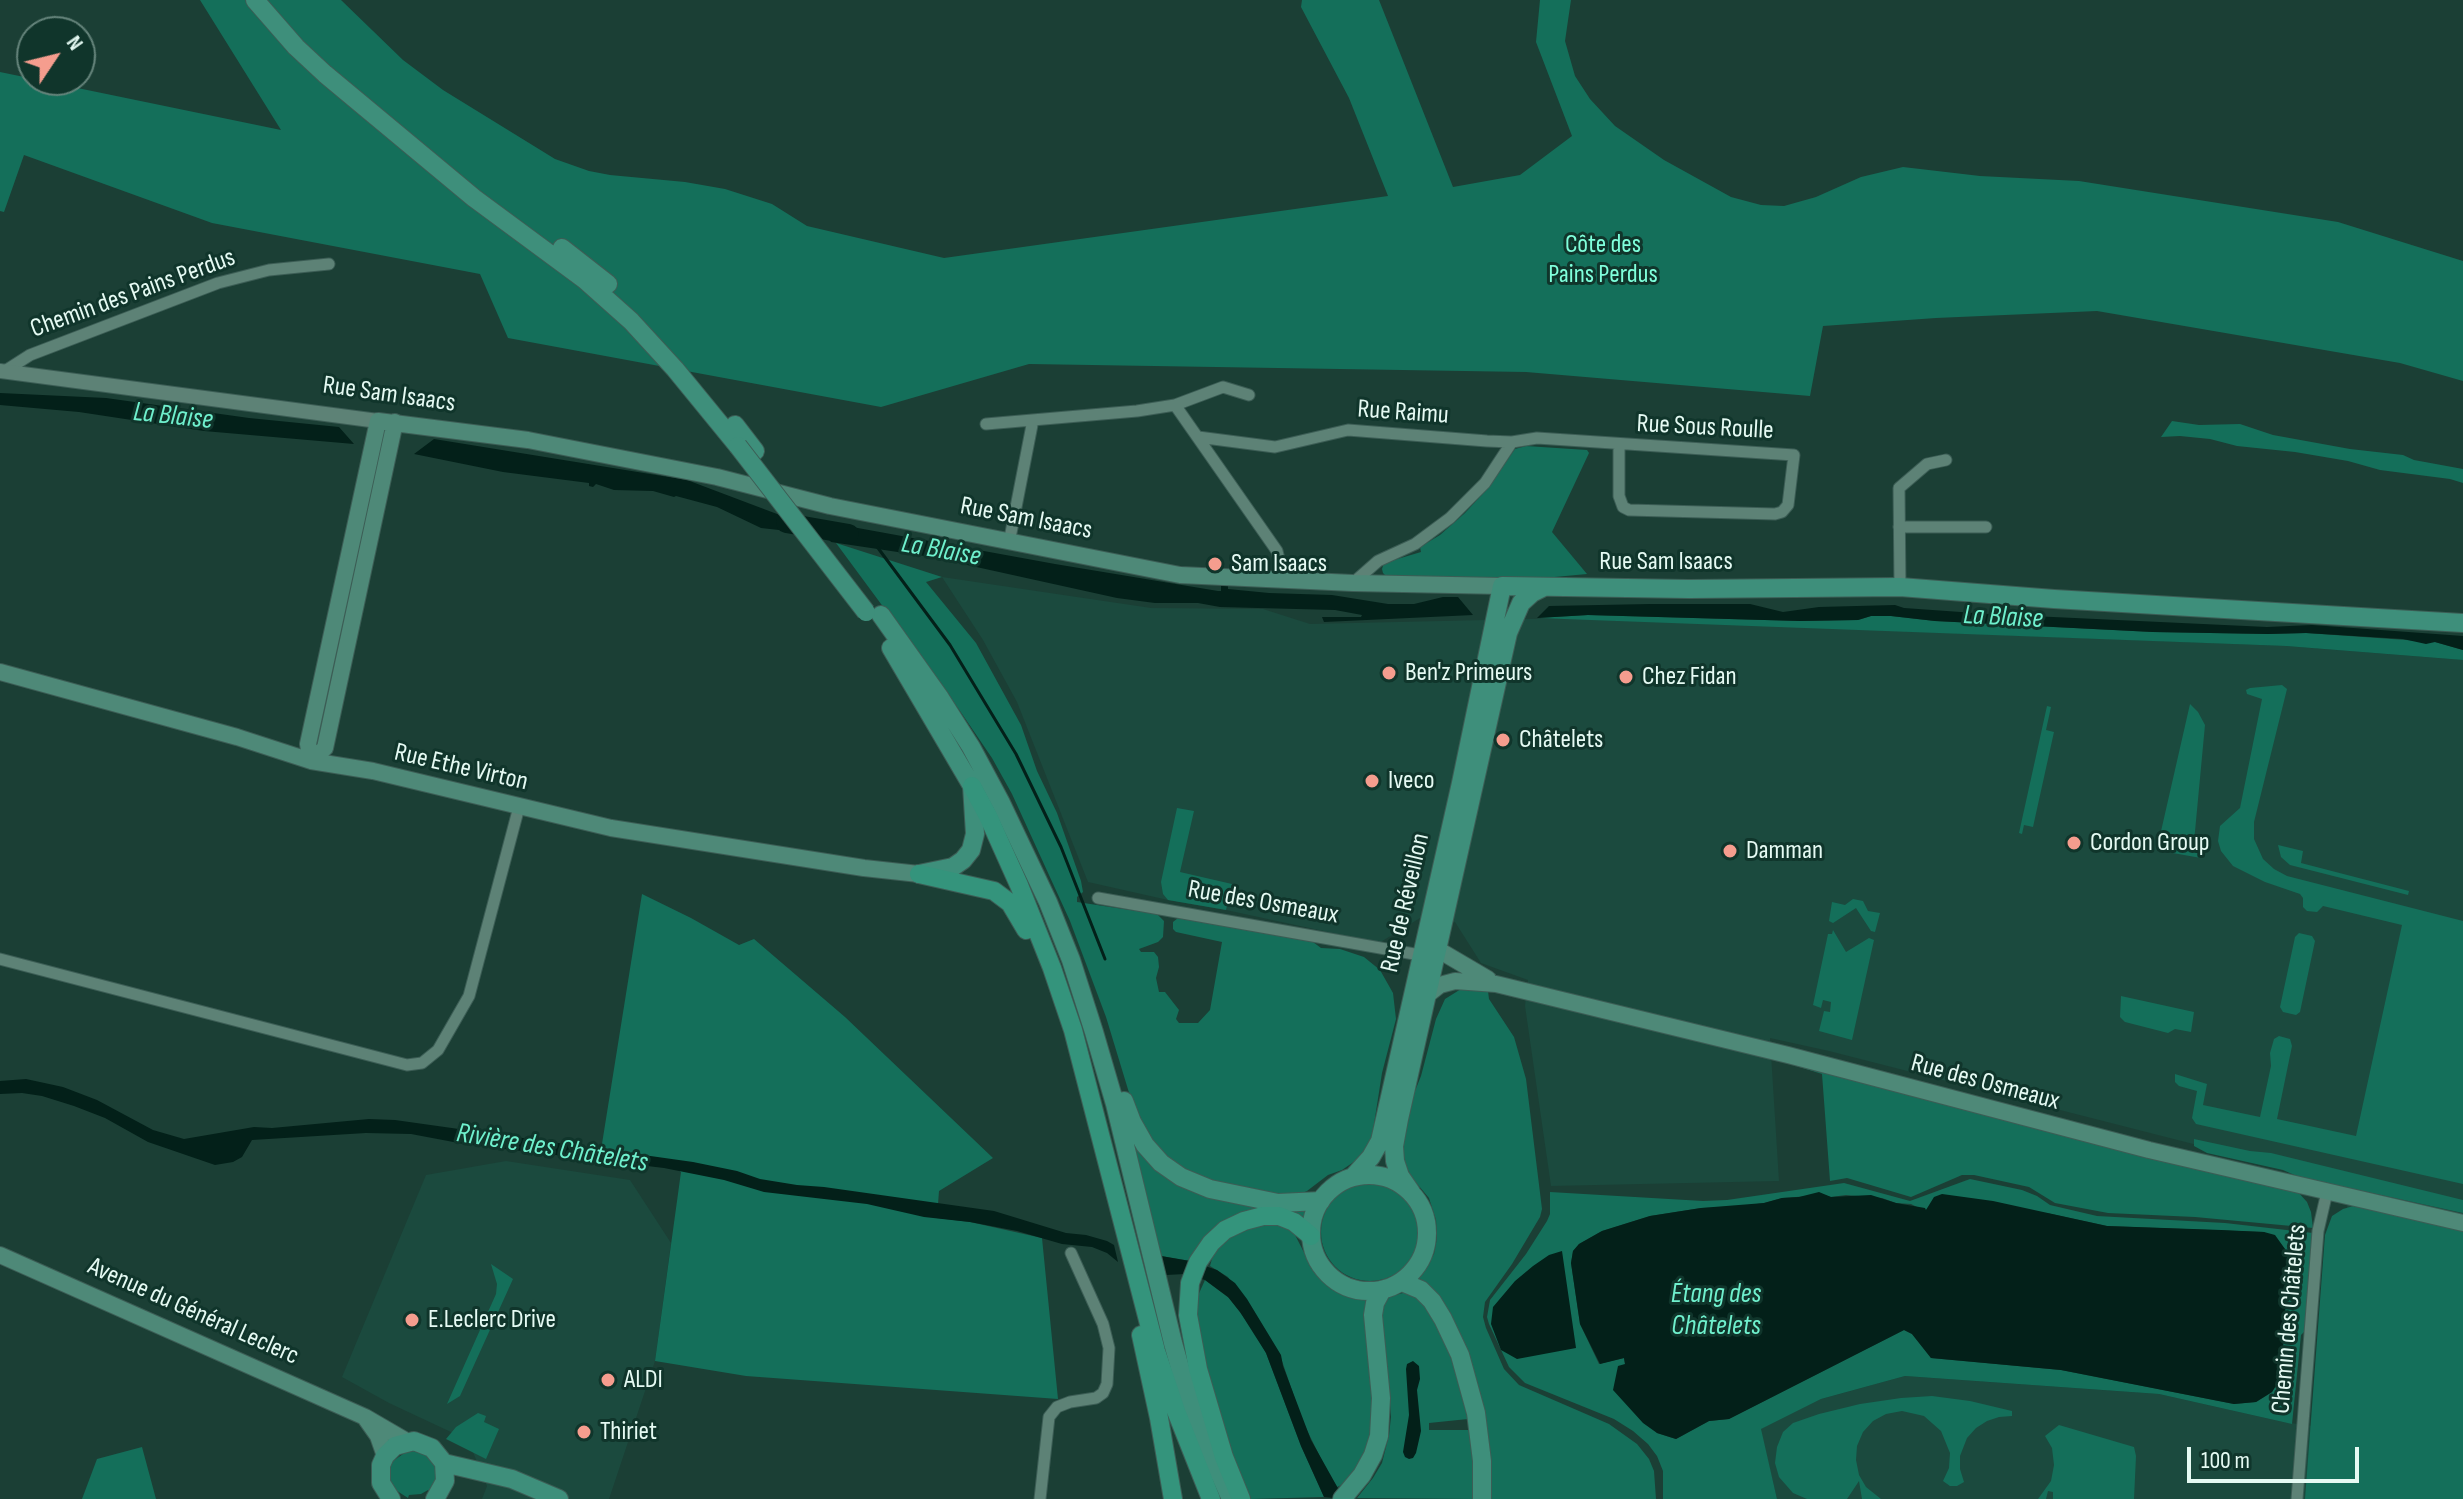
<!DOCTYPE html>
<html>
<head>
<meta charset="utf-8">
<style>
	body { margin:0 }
	#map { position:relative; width:2463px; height:1499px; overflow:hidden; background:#1b3f35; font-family:"Sofia Sans Condensed",sans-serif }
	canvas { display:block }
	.north { position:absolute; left:16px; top:16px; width:80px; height:80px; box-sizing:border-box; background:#10352b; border:2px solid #65847b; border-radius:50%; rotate:55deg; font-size:22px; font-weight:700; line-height:32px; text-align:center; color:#e5faf3 }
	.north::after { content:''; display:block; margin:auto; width:28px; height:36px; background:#f59d8e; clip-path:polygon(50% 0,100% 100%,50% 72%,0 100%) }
	.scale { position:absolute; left:2187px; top:1447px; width:172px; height:36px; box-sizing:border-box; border:4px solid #e5faf3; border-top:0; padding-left:10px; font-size:24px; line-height:28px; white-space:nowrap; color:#e5faf3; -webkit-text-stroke:6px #10352b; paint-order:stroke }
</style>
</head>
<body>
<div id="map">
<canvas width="2463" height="1499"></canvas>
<div class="north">N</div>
<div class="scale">100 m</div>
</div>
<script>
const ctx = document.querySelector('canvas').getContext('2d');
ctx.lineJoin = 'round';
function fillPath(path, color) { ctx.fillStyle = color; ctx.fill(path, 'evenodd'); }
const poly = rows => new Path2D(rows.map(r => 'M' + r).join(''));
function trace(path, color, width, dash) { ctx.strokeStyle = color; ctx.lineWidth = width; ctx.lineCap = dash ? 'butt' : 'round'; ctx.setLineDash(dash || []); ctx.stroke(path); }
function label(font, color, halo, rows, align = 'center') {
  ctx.font = font + ' "Sofia Sans Condensed",sans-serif'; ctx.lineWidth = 6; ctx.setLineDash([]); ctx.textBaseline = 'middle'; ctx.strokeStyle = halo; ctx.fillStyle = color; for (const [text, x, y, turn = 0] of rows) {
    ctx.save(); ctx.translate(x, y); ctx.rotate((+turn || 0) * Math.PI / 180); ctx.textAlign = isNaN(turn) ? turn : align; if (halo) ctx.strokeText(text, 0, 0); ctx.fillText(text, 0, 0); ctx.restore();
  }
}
fillPath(poly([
	[942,577,1151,608,1263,609,1310,624,1574,618,2286,646,2463,660,2463,1499,1777,1499,1760,1429,1821,1399,1905,1376,2159,1394,2283,1422,2320,1427,2350,1184,1829,1051,1770,1038,1779,1181,1551,1186,1525,1006,1528,980,1481,963,1455,922,1420,918,1379,943,1226,910,1168,900,1088,882,1017,702,983,640],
	[506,1161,630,1180,671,1243,655,1361,609,1499,482,1499,487,1486,468,1440,389,1403,342,1377,426,1175]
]), '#1b4a3e');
fillPath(poly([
	[200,0,341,0,403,60,443,90,555,159,589,171,610,175,685,182,725,189,772,204,807,226,944,258,1388,196,1349,98,1301,7,1302,0,1379,0,1453,187,1520,175,1572,136,1536,42,1540,0,1571,0,1565,41,1575,76,1590,99,1615,126,1664,160,1731,197,1761,205,1784,206,1816,197,1861,177,1903,167,1980,176,2079,181,2338,222,2463,261,2463,381,2400,363,2097,311,1936,318,1823,326,1810,396,1526,372,1029,364,881,407,508,338,480,274,212,223,24,155,4,212,0,211,0,72,281,130],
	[2172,421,2199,425,2240,424,2273,435,2350,449,2403,455,2414,460,2463,469,2463,483,2450,479,2380,470,2348,461,2295,452,2237,446,2210,439,2180,436,2161,437],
	[1526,446,1587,450,1589,453,1552,532,1587,574,1544,578,1400,577,1386,576,1383,573,1382,569,1384,563,1421,552,1420,547,1440,535,1465,513,1487,489,1515,449],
	[836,543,942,577,926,582,976,643,1021,725,1037,771,1057,813,1081,881,1083,892,1077,897,1077,902,1157,914,1164,921,1163,937,1158,942,1139,949,1141,952,1154,952,1158,957,1159,967,1156,978,1159,992,1165,992,1179,1010,1176,1019,1179,1023,1198,1023,1210,1010,1222,942,1176,932,1173,929,1173,922,1178,918,1313,942,1321,948,1340,949,1364,957,1380,970,1393,993,1396,1019,1382,1073,1372,1137,1365,1151,1355,1161,1342,1170,1328,1175,1307,1191,1300,1194,1276,1195,1213,1181,1192,1173,1173,1163,1158,1149,1144,1129,1130,1096,1106,1017,1070,921,1012,794,992,758,960,711],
	[1588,615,1800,621,1858,620,1871,616,1891,616,1935,621,2153,632,2268,634,2306,633,2435,642,2463,650,2463,660,2286,646,1537,618],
	[2282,685,2287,689,2254,822,2254,839,2263,859,2274,869,2287,876,2463,921,2463,1184,2196,1124,2192,1118,2197,1091,2179,1086,2175,1082,2175,1074,2207,1084,2203,1105,2260,1117,2271,1066,2270,1053,2274,1039,2279,1036,2290,1039,2292,1046,2277,1119,2356,1136,2402,925,2323,906,2317,912,2307,911,2303,907,2303,898,2300,894,2265,882,2233,866,2221,851,2218,841,2220,826,2240,808,2262,699,2247,694,2246,690,2250,688],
	[2190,704,2198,712,2205,725,2194,842,2201,858,2167,852,2169,843,2159,840],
	[2047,706,2051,707,2046,730,2054,732,2033,827,2024,825,2022,834,2019,833],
	[1177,808,1194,811,1180,872,1232,884,1226,910,1168,900,1163,894,1161,882],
	[2278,845,2303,851,2301,863,2409,891,2408,895,2290,865,2281,857],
	[642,894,691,918,739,945,754,939,845,1017,993,1158,939,1191,937,1218,970,1222,1042,1238,1058,1399,746,1376,655,1361,681,1172,662,1159,601,1150],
	[1853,899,1863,901,1868,911,1880,913,1875,932,1871,931,1856,908,1833,923,1829,921,1832,902,1845,905],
	[1833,930,1846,952,1869,938,1874,940,1852,1040,1819,1031,1824,1011,1830,1012,1831,1002,1823,1000,1821,1008,1813,1005,1828,934,1832,934],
	[2299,933,2312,936,2315,941,2300,1012,2296,1015,2283,1012,2280,1007,2295,937],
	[1461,989,1488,991,1489,999,1514,1037,1526,1079,1542,1209,1540,1217,1512,1264,1485,1302,1483,1317,1486,1328,1504,1369,1519,1385,1609,1424,1637,1444,1649,1459,1654,1471,1656,1499,1485,1499,1476,1395,1415,1281,1434,1254,1437,1238,1436,1220,1429,1198,1408,1173,1401,1159,1405,1116,1421,1076,1436,1019,1445,999],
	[2121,996,2194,1012,2191,1032,2175,1029,2168,1033,2125,1022,2120,1017],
	[1787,1061,2298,1192,2307,1202,2311,1212,2313,1228,2195,1217,2108,1213,2055,1203,2029,1187,1974,1175,1962,1175,1911,1197,1847,1178,1830,1181,1822,1074,1787,1063],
	[2194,1139,2250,1151,2271,1153,2463,1200,2463,1213,2299,1177,2283,1170,2207,1153,2194,1146],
	[1132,1141,1155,1167,1306,1209,1304,1223,1271,1209,1190,1261,1161,1256],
	[1970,1179,2022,1190,2037,1196,2050,1205,2097,1216,2225,1223,2313,1233,2305,1331,2301,1335,2292,1424,2159,1394,1905,1376,1821,1399,1761,1429,1777,1499,1663,1499,1663,1471,1657,1456,1648,1444,1633,1431,1614,1419,1525,1383,1509,1367,1489,1324,1487,1317,1490,1300,1526,1254,1547,1221,1550,1214,1550,1192,1703,1201,1727,1200,1844,1183,1910,1201],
	[1824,1195,1831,1197,1846,1195,1882,1198,1896,1203,1911,1204,1925,1211,1929,1207,2047,1213,2107,1226,2264,1232,2285,1249,2288,1262,2277,1384,2272,1392,2256,1402,2234,1404,2061,1370,1931,1358,1912,1334,1904,1330,1729,1419,1709,1421,1676,1439,1657,1433,1625,1364,1624,1358,1599,1364,1580,1324,1571,1263,1573,1251,1579,1244,1602,1231,1650,1216,1701,1208,1735,1207,1764,1203,1782,1198],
	'1321 1232a49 49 0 1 1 98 0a49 49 0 1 1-98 0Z',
	[2357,1205,2463,1227,2463,1499,2305,1499,2325,1235,2332,1216,2343,1209],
	[1266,1222,1286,1226,1294,1233,1312,1268,1333,1289,1350,1296,1372,1299,1376,1407,1371,1448,1346,1483,1337,1487,1328,1473,1302,1420,1280,1355,1228,1277,1210,1266,1215,1248,1230,1235],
	[491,1264,513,1279,460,1396,447,1404,496,1294,497,1284],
	[1205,1280,1229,1298,1253,1329,1266,1353,1301,1446,1324,1497,1251,1499,1232,1455,1197,1335,1196,1300],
	[1407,1292,1426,1301,1456,1369,1468,1419,1429,1423,1429,1430,1470,1430,1474,1474,1473,1499,1357,1498,1373,1478,1382,1463,1389,1435,1391,1417,1389,1393,1380,1327,1383,1303,1391,1296],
	[1932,1396,1970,1401,2012,1411,2012,1416,1999,1417,1987,1421,1976,1428,1967,1438,1960,1456,1960,1469,1964,1482,1957,1486,1950,1486,1943,1481,1949,1468,1950,1453,1941,1431,1924,1416,1902,1411,1886,1414,1873,1421,1863,1432,1857,1446,1856,1460,1859,1475,1866,1487,1881,1499,1862,1499,1859,1481,1847,1499,1807,1499,1793,1493,1779,1477,1775,1463,1777,1447,1783,1432,1793,1423,1819,1414,1860,1404,1901,1398],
	[478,1413,486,1416,484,1422,499,1429,486,1459,446,1439,456,1427],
	[2059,1425,2134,1447,2136,1456,2134,1499,2053,1499,2053,1492,2048,1491,2046,1499,2038,1499,2051,1481,2054,1465,2052,1448,2045,1436],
	[142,1447,156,1499,82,1499,97,1459],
	[414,1451,425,1454,436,1463,438,1478,430,1492,428,1490,421,1494,409,1495,408,1498,394,1489,389,1481,390,1463,406,1452]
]), '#146f5a');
fillPath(poly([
	[0,393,106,398,249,418,339,427,354,444,204,431,79,412,0,405],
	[434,439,687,480,785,517,797,532,761,528,717,507,676,496,674,497,653,491,614,490,596,484,593,487,589,486,589,483,503,472,414,454],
	[814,520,1055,564,1218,591,1221,591,1221,586,1228,586,1228,589,1269,593,1332,595,1388,604,1414,604,1443,597,1458,597,1473,615,1324,622,1322,617,1361,617,1362,615,1335,610,1220,607,1198,603,1155,603,1117,598,931,557,831,542],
	[1650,604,1750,604,1783,612,1819,607,1895,605,1904,608,1989,614,2267,627,2312,625,2463,636,2463,650,2435,642,2426,644,2403,639,2306,633,2268,634,2153,632,1935,621,1891,616,1871,616,1858,620,1800,621,1588,615,1537,618,1549,606],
	[26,1079,63,1087,97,1100,153,1130,184,1139,254,1127,272,1128,369,1119,395,1120,693,1162,737,1171,760,1179,797,1185,824,1187,994,1211,1066,1233,1086,1235,1107,1241,1114,1245,1118,1262,1107,1253,1092,1247,1062,1244,1017,1231,970,1222,924,1217,867,1204,764,1192,724,1180,664,1168,464,1144,411,1134,366,1133,252,1140,242,1157,233,1162,215,1165,148,1142,105,1118,74,1106,42,1096,22,1093,0,1094,0,1081],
	[1819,1192,1831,1197,1871,1195,1896,1203,1925,1208,1926,1210,1934,1197,1942,1194,1993,1201,2107,1226,2221,1230,2264,1232,2275,1235,2285,1249,2288,1262,2283,1351,2277,1384,2272,1392,2256,1402,2234,1404,2061,1370,1931,1358,1912,1334,1904,1330,1729,1419,1709,1421,1676,1439,1657,1433,1643,1423,1613,1390,1618,1366,1625,1364,1624,1358,1600,1364,1580,1324,1571,1263,1573,1251,1579,1244,1602,1231,1650,1216,1701,1208,1764,1203,1782,1198,1799,1197],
	[1562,1251,1576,1348,1517,1359,1501,1350,1491,1324,1493,1307,1515,1281,1533,1266,1549,1255],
	[1161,1256,1190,1261,1217,1270,1235,1283,1247,1299,1281,1355,1283,1366,1311,1440,1344,1499,1324,1497,1301,1446,1266,1353,1240,1312,1228,1297,1205,1280,1185,1274,1166,1275],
	[1413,1361,1419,1366,1420,1379,1417,1390,1421,1431,1416,1453,1413,1458,1409,1459,1405,1457,1403,1452,1409,1415,1406,1369,1407,1364]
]), '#032019');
trace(poly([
	[878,548,950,645,1016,754,1061,847,1105,959]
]), '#032019', 3);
trace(poly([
	[786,523,849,534]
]), '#032019', 20);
const minor = poly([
	[5,371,30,355,218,283,269,270,329,264],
	[1175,405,1277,551,1284,580],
	[986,424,1137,411,1175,405,1223,387,1249,395],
	[1198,437,1275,447,1348,430,1487,441,1512,442,1537,438,1794,455,1788,505,1782,512,1775,514,1629,510,1623,507,1619,496,1619,445],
	[1899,527,1986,527],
	[1009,543,1033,420],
	[1353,583,1378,561,1415,544,1450,518,1485,483,1512,442],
	[1900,587,1899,488,1927,464,1946,460],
	[1098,898,1420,955],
	[0,959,407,1065,422,1063,438,1050,469,996,519,807],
	[1040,1499,1049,1417,1057,1407,1070,1402,1096,1398,1103,1393,1107,1384,1109,1348,1103,1324,1071,1253],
	[2297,1499,2318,1231,2327,1192]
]);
const tertiary = poly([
	[0,371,378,421]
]);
const secondary = poly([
	[0,672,237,737,311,761,373,771,611,828,864,868,919,874],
	[311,761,308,744,378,421,528,440,717,477,830,506,1180,575,1353,583,1502,586],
	[311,761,325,748,395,422],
	[1427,953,1437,950,1442,952,1488,979],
	[1426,996,1440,985,1455,981,1496,984,1788,1055,2149,1150,2463,1223],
	[0,1255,365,1417,408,1442],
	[366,1419,378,1436,385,1456]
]);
const primary = poly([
	[255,0,296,47,325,74,474,198,585,280,631,321,675,369,738,446],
	[562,248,608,284],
	[735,425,755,451],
	[881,615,940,698,971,747,1001,803,1048,902,1071,960,1094,1032,1115,1104,1173,1343,1186,1389,1205,1441,1231,1499],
	[891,648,972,786,975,834,971,850,963,860,953,867,919,874],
	[1124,1101,1132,1122,1145,1145,1161,1163,1181,1177,1210,1189,1278,1203,1321,1201],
	'1311 1233a58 58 0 1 1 116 0a58 58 0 1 1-116 0Z',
	[1353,1177,1371,1157,1380,1141,1461,783,1502,586,1689,589,1900,587,2054,599,2463,623],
	[1411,1192,1400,1176,1395,1161,1394,1146,1399,1119,1508,633,1521,603,1532,593,1544,587],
	[1402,1282,1421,1290,1432,1301,1443,1319,1460,1355,1476,1413,1482,1461,1482,1499],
	[444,1463,512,1479,559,1499],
	[391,1499,381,1483,381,1465,385,1456,395,1446,414,1441,432,1448,444,1463,445,1481,435,1499],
	[1342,1499,1362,1475,1373,1455,1379,1436,1381,1398,1373,1315,1375,1303,1382,1290]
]);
const trunk = poly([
	[972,786,988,816,1019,885,1052,968,1073,1030,1156,1351,1176,1411,1211,1499],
	[919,874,994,891,1010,903,1026,930],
	[1141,1335,1159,1418,1173,1499],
	[1241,1499,1224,1457,1198,1369,1188,1315,1190,1283,1198,1262,1211,1243,1225,1230,1244,1221,1263,1216,1279,1216,1294,1222,1311,1236]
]);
trace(minor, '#3c5d55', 13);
trace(tertiary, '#3c5d55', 16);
trace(secondary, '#3c5d55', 18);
trace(primary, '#3c5d55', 20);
trace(trunk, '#3c5d55', 20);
trace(minor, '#5d8276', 11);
trace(tertiary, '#5d8276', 14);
trace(secondary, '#4e8978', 16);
trace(primary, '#3e8f7b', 18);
trace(trunk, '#34947c', 18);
const primaryBridge = poly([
	[738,446,866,612]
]);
trace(primaryBridge, '#3c5d55', 20, []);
trace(primaryBridge, '#3e8f7b', 18);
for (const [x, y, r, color] of [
	[1215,564,8,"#f59d8e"],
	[1389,673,8,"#f59d8e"],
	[1626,677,8,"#f59d8e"],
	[1503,740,8,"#f59d8e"],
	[1372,781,8,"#f59d8e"],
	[2074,843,8,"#f59d8e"],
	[1730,851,8,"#f59d8e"],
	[412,1320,8,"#f59d8e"],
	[608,1380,8,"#f59d8e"],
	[584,1432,8,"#f59d8e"]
]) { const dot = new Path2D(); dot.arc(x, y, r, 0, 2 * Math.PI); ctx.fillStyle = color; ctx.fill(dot); trace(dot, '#10352b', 3); }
label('26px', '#7fffdb', '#10352b', [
	["Côte des",1603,245],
	["Pains Perdus",1603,275]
]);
label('26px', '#e5faf3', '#10352b', [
	["Chemin des Pains Perdus",133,294,-20],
	["Rue Sam Isaacs",389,395,8],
	["Rue Raimu",1403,413,4],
	["Rue Sous Roulle",1705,428,3],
	["Rue Sam Isaacs",1026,519,11],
	["Rue Sam Isaacs",1666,562],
	["Rue Ethe Virton",461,768,13],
	["Rue des Osmeaux",1263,903,10],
	["Rue de Réveillon",1406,903,-77],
	["Rue des Osmeaux",1985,1083,15],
	["Avenue du Général Leclerc",193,1312,24],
	["Chemin des Châtelets",2290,1319,-85]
]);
label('26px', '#e5faf3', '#10352b', [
	["Sam Isaacs",1231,564],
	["Ben'z Primeurs",1405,673],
	["Chez Fidan",1642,677],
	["Châtelets",1519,740],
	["Iveco",1388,781],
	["Cordon Group",2090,843],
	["Damman",1746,851],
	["E.Leclerc Drive",428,1320],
	["ALDI",624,1380],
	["Thiriet",600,1432]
], 'left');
label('italic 28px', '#6ff0cd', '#10352b', [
	["La Blaise",173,417,6],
	["La Blaise",941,551,10],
	["La Blaise",2003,618,3],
	["Rivière des Châtelets",552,1149,9],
	["Étang des",1716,1295],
	["Châtelets",1716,1327]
]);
</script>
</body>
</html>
